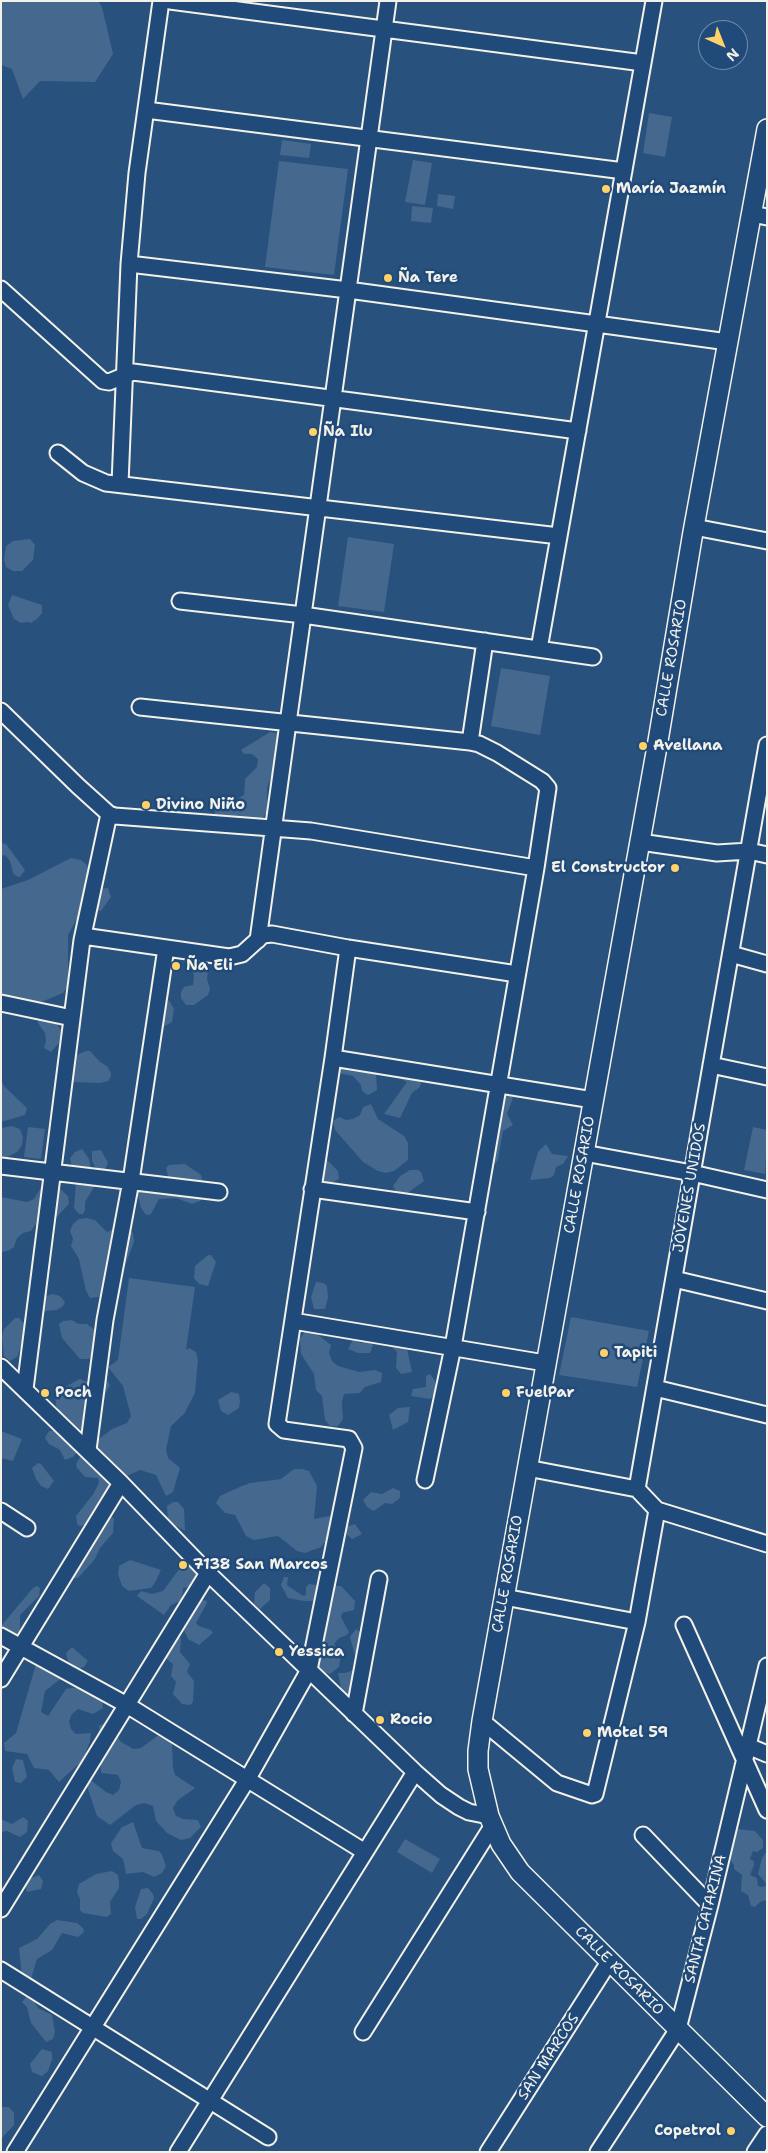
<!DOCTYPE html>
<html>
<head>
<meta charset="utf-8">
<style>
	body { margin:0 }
	#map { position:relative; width:768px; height:2153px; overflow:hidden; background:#28517e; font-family:"Shantell Sans",sans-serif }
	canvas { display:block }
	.frame { position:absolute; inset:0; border:2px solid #f4f1e8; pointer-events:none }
	.north { position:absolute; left:698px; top:20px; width:50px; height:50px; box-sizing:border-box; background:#1f4a7a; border:1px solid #748da6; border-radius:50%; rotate:136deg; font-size:14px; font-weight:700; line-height:20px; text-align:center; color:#f4f1e8 }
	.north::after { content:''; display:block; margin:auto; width:18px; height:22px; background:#ffd166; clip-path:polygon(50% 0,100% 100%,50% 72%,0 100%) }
</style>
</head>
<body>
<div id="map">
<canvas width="768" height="2153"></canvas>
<div class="frame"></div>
<div class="north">N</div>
</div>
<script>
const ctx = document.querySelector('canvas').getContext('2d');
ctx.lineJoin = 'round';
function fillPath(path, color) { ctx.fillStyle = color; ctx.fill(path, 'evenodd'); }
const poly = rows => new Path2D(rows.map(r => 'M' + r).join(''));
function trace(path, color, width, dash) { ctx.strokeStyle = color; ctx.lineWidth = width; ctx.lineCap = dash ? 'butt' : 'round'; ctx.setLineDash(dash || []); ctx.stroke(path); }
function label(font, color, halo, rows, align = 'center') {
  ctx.font = font + ' "Shantell Sans",sans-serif'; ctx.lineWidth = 5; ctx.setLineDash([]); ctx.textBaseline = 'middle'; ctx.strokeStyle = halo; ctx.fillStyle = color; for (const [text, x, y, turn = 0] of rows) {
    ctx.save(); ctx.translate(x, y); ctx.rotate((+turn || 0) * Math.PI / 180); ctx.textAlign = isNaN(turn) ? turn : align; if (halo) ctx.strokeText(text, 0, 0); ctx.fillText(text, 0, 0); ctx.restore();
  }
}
fillPath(poly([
	[1,1,98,1,102,7,113,54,95,82,40,81,23,99,12,69,1,65],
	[649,113,672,117,665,157,643,153],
	[282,140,311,144,309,158,280,155],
	[413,160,432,163,425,205,405,202],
	[279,161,348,169,334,275,265,267],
	[438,194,455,196,453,209,437,206],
	[412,206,433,208,431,223,411,221],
	[348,537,394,544,384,612,338,606],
	[30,539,35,545,33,560,22,571,13,571,6,567,4,560,6,546,13,541],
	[12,595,42,605,42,613,37,619,31,623,28,622,21,623,14,619,8,605],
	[501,668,550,676,540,735,491,726],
	[270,732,278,733,280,742,275,766,267,788,267,812,258,824,215,818,215,810,221,804,230,803,244,795,245,779,257,767,258,759,252,754,244,754,241,750],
	[1,843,6,844,25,870,20,877,16,876,13,873,10,861,5,855,1,856],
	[71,858,81,860,87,865,89,873,85,881,88,899,68,935,68,986,63,993,39,1003,22,1005,1,999,1,889,28,880],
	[108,888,111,897,101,911,91,909,97,889],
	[198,960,209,965,207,979,210,989,208,995,194,1005,186,1005,181,998,181,992,184,987,193,985,194,975,188,964],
	[169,1000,174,1009,172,1022,163,1027,159,1020,162,1009],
	[40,1015,53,1018,62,1032,59,1043,51,1052,44,1048,46,1041,45,1033,38,1023],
	[86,1051,90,1051,100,1062,107,1066,111,1073,111,1077,108,1081,100,1083,74,1082,67,1077,74,1056],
	[393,1059,401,1061,420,1080,421,1083,420,1087,412,1093,400,1118,384,1114,407,1082,393,1075,391,1063],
	[336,1065,372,1066,376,1073,377,1090,368,1095,362,1091,361,1085,353,1076,334,1072],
	[1,1080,4,1086,27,1108,25,1115,1,1122],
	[507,1092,513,1098,507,1114,513,1125,503,1131,498,1160,493,1166,489,1159,498,1093],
	[371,1104,378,1119,404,1136,408,1143,408,1160,394,1171,386,1173,378,1171,363,1162,335,1130,333,1121,339,1117,346,1120,353,1119,360,1115,363,1107],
	[12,1126,20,1129,23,1137,22,1145,17,1152,1,1160,1,1128],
	[28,1127,45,1129,41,1159,24,1157],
	[753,1127,767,1130,765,1174,744,1170],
	[546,1144,552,1154,568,1156,563,1164,556,1167,554,1175,550,1178,530,1180,538,1152],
	[82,1149,89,1159,94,1183,94,1187,85,1202,85,1210,83,1214,79,1214,74,1208,76,1183,70,1158,75,1152],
	[101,1150,108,1163,105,1169,98,1172,92,1161,92,1151],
	[323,1156,338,1171,339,1179,327,1185,309,1169,308,1165,310,1162],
	[185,1164,201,1175,205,1195,200,1201,192,1204,176,1198,159,1199,151,1214,146,1215,141,1208,137,1192,144,1187,164,1182,168,1176,166,1168,169,1165],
	[410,1170,418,1170,421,1172,424,1181,405,1195,397,1193,393,1186,400,1176],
	[49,1183,57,1186,68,1196,69,1204,52,1222,40,1218,31,1231,23,1233,17,1238,14,1247,8,1251,1,1252,1,1197,27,1202,34,1199,42,1186],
	[87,1218,95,1220,107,1232,118,1227,128,1227,133,1233,134,1242,122,1274,117,1281,99,1297,90,1298,86,1291,79,1259,71,1246,73,1239,70,1231,73,1224,79,1219],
	[208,1255,211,1255,216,1262,208,1286,199,1284,194,1278,195,1266],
	[129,1278,195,1287,186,1350,189,1348,196,1352,198,1360,195,1393,184,1414,171,1426,166,1450,168,1458,180,1468,173,1492,166,1496,156,1475,140,1470,125,1477,94,1447,95,1442,112,1429,127,1423,131,1416,123,1386,108,1367,118,1360],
	[316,1282,324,1283,327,1286,328,1298,325,1309,314,1309,311,1297],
	[52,1294,60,1296,65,1302,63,1306,57,1310,44,1311,42,1319,37,1315,36,1300],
	[571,1317,649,1331,637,1387,559,1375],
	[15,1318,19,1318,28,1328,17,1357,10,1361,4,1356,2,1336,4,1329],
	[72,1320,78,1324,87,1324,100,1334,99,1354,88,1359,80,1359,62,1338,59,1324,63,1321],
	[313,1331,331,1345,329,1353,332,1361,338,1366,359,1372,375,1370,382,1373,381,1382,365,1387,360,1393,344,1394,342,1402,343,1419,338,1426,330,1426,325,1420,322,1396,316,1390,314,1374,301,1354,300,1338,305,1332],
	[355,1336,360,1343,368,1341,373,1345,370,1353,358,1353,348,1349],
	[402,1343,407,1349,412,1372,401,1374,396,1368,397,1352,389,1344],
	[101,1372,110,1385,105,1394,100,1427,90,1436,82,1439,57,1414,55,1394,57,1391,80,1379,87,1382,91,1381],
	[430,1374,435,1381,436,1393,430,1399,411,1396,413,1389,426,1387,426,1376],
	[231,1392,239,1394,240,1401,239,1408,228,1415,221,1411,218,1400],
	[410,1407,408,1422,393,1430,389,1415,398,1408],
	[1,1431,22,1439,13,1461,1,1458],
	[49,1431,54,1431,76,1443,78,1451,73,1457,65,1460,60,1450,49,1444,45,1438],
	[80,1457,88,1457,93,1469,107,1477,110,1489,99,1511,84,1525,80,1526,77,1524,76,1516,94,1493,99,1482,98,1478,85,1477,77,1468,76,1464],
	[38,1463,41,1464,54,1481,48,1489,41,1486,36,1479,32,1468],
	[294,1469,302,1469,309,1471,317,1486,314,1519,329,1516,335,1520,336,1529,321,1547,305,1553,297,1551,278,1536,254,1540,246,1536,235,1515,225,1513,216,1503,220,1496,242,1486,250,1483,281,1479],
	[393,1488,400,1491,400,1498,392,1504,385,1503,374,1511,367,1507,363,1500,371,1492,382,1494],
	[173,1502,178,1502,184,1509,185,1531,168,1521,167,1506],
	[110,1517,114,1518,113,1533,100,1548,95,1559,78,1578,69,1579],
	[355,1524,362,1534,352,1539,346,1534,345,1527],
	[130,1560,161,1570,156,1581,151,1588,129,1591,122,1586,118,1574,119,1566],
	[188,1563,195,1566,197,1573,192,1586,183,1588,182,1600,171,1605,164,1615,137,1596,141,1591,152,1594,163,1591,180,1568],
	[284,1577,288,1577,287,1585,303,1596,306,1595,306,1587,309,1584,316,1585,318,1598,316,1601,304,1601,288,1598,281,1585],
	[264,1583,270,1588,270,1600,260,1609,254,1604,255,1592],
	[37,1586,40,1588,39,1596,20,1615,20,1640,1,1632,1,1626,33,1588],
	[334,1586,341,1586,355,1601,354,1610,342,1613,341,1617,349,1632,347,1635,339,1638,334,1644,341,1654,339,1667,330,1674,321,1672,311,1660],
	[199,1599,207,1601,206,1605,196,1623,199,1626,211,1630,213,1633,199,1645,188,1639,183,1628,181,1617],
	[356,1629,364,1636,359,1643,360,1657,356,1659,350,1637],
	[178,1636,181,1639,180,1652,190,1664,187,1672,194,1681,193,1702,190,1705,182,1704,173,1694,176,1682,171,1676,173,1664,160,1654,170,1637],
	[72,1647,88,1661,84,1667,77,1669,68,1661,66,1653],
	[36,1664,59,1670,63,1677,45,1691,41,1712,48,1716,66,1689,82,1686,102,1700,103,1708,93,1714,78,1709,72,1714,69,1721,71,1729,76,1734,91,1733,90,1741,83,1760,59,1782,49,1770,34,1768,27,1754,5,1751,4,1743,16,1733],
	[354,1670,355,1679,352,1694,346,1697,341,1689,338,1673,345,1673],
	[106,1722,113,1725,120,1741,133,1749,141,1748,160,1734,168,1736,172,1743,173,1767,175,1775,195,1788,177,1801,173,1808,176,1816,183,1819,198,1820,201,1827,190,1838,181,1840,167,1833,156,1821,153,1806,144,1803,136,1805,110,1825,97,1816,87,1786,88,1778,106,1792,113,1795,119,1790,121,1782,118,1775,101,1773,99,1726],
	[16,1759,23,1760,27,1777,21,1783,15,1782,12,1768],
	[23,1817,28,1821,27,1832,20,1837,7,1831,1,1832,1,1819,12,1824],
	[133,1822,142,1848,159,1851,162,1855,166,1866,162,1873,154,1877,143,1872,126,1874,123,1859,113,1851,111,1843,122,1827],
	[738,1829,755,1831,763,1840,763,1848,757,1852,753,1851,750,1859,754,1861,754,1865,750,1875,757,1878,758,1886,762,1887,766,1886,765,1882,758,1874,762,1858,767,1851,767,1900,760,1902,755,1907,751,1906,748,1895,741,1891,742,1875,734,1869,734,1865,727,1856,731,1843,734,1840,735,1832],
	[405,1839,440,1859,432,1873,397,1852],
	[112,1871,118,1875,119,1882,119,1888,110,1902,111,1914,107,1917,83,1913,80,1910,80,1899,77,1892,79,1884,96,1874],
	[39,1875,43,1881,41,1889,27,1892,24,1881],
	[148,1888,153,1894,154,1898,147,1914,141,1919,137,1919,135,1907,141,1889],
	[57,1920,77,1923,83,1928,84,1932,78,1937,62,1933,52,1950,37,1959,31,1979,28,1981,22,1976,19,1948,37,1939,50,1924],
	[27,1996,34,2001,38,2008,52,2015,55,2032,53,2039,46,2042,31,2023,27,2007,22,2002],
	[42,2049,52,2052,52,2060,48,2071,42,2076,32,2072,30,2064],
	[1,2107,9,2107,14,2113,14,2125,1,2139]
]), '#45688e');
const minor = poly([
	[170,1,643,63],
	[146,110,624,171],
	[752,214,767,217],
	[129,264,348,290,728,342],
	[1,289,103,381,109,382,133,372,578,431],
	[58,453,83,473,106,483,559,536],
	[120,484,129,264,137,173,161,1],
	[694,527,767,541],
	[180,601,303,615,593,657],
	[539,649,654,1],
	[140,707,470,742,479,744,497,753,542,781,548,788,536,868,453,1347,425,1480],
	[1,711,78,786,109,814,115,816,311,831,536,868],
	[470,742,485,641],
	[640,842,717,853,749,851,767,855],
	[83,936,229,957,242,954,263,935,272,934,348,948,517,974],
	[258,940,388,1],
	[731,954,767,964],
	[1,1003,72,1018],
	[333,1058,593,1100],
	[711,1065,767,1077],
	[584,1153,692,1173,767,1190],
	[1,1166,219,1192],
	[312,1189,477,1212],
	[674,1279,767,1301],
	[293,1321,545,1363],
	[1,1367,121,1483,208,1573,415,1772,441,1795,459,1807,469,1812,489,1816],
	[655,1388,767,1415],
	[25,1389,82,940,109,814],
	[88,1450,105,1320,131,1181,166,948],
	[527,1468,637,1489],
	[637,1489,767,745],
	[637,1489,657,1510,767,1544],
	[1,1511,27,1528],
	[504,1597,637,1622],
	[684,1625,767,1810],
	[1,1636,127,1705,365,1852],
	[1,1679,121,1483],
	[354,1714,379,1579],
	[482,1721,557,1783,592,1795,595,1794,637,1622,657,1510],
	[748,1746,767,1754],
	[643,1835,710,1905],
	[1,1909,208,1573],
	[1,1970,268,2137],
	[363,2032,493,1825],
	[15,2152,247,1780,309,1670,354,1448,349,1439,284,1430,277,1424,333,1058,348,948],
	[178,2152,415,1772],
	[488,2152,609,1962],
	[598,2152,678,2029,710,1905,767,1666],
	[755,2152,767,2134]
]);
const major = poly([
	[767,129,693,532,658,741,482,1721,478,1751,478,1769,489,1816,501,1844,520,1872,767,2117]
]);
trace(minor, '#f4f1e8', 19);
trace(major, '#f4f1e8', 22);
trace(minor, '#1f4a7a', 15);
trace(major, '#1f4a7a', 19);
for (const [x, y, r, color] of [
	[606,189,5,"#ffd166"],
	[388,278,5,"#ffd166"],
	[313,432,5,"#ffd166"],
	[643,746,5,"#ffd166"],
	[146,805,5,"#ffd166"],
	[675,868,5,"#ffd166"],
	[176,966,5,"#ffd166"],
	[604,1353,5,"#ffd166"],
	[45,1393,5,"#ffd166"],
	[506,1393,5,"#ffd166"],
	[183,1565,5,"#ffd166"],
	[279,1652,5,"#ffd166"],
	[380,1720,5,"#ffd166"],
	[587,1733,5,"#ffd166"],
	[731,2131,5,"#ffd166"]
]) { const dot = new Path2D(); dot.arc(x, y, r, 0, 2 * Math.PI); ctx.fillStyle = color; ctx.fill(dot); trace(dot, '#1f4a7a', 2); }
label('bold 15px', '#f4f1e8', '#1f4a7a', [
	["María Jazmín",616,189],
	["Ña Tere",398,278],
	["Ña Ilu",323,432],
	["Avellana",653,746],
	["Divino Niño",156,805],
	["El Constructor",665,868,"right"],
	["Ña Eli",186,966],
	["Tapiti",614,1353],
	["Poch",55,1393],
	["FuelPar",516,1393],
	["7138 San Marcos",193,1565],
	["Yessica",289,1652],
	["Rocio",390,1720],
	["Motel 59",597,1733],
	["Copetrol",721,2131,"right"]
], 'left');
label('15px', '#f4f1e8', '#1f4a7a', [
	["CALLE ROSARIO",672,658,-80],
	["CALLE ROSARIO",580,1175,-80],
	["JOVENES UNIDOS",690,1188,-80],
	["CALLE ROSARIO",508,1574,-80],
	["SANTA CATARINA",706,1919,-76],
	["CALLE ROSARIO",619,1971,45],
	["SAN MARCOS",549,2057,-57]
]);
</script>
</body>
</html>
